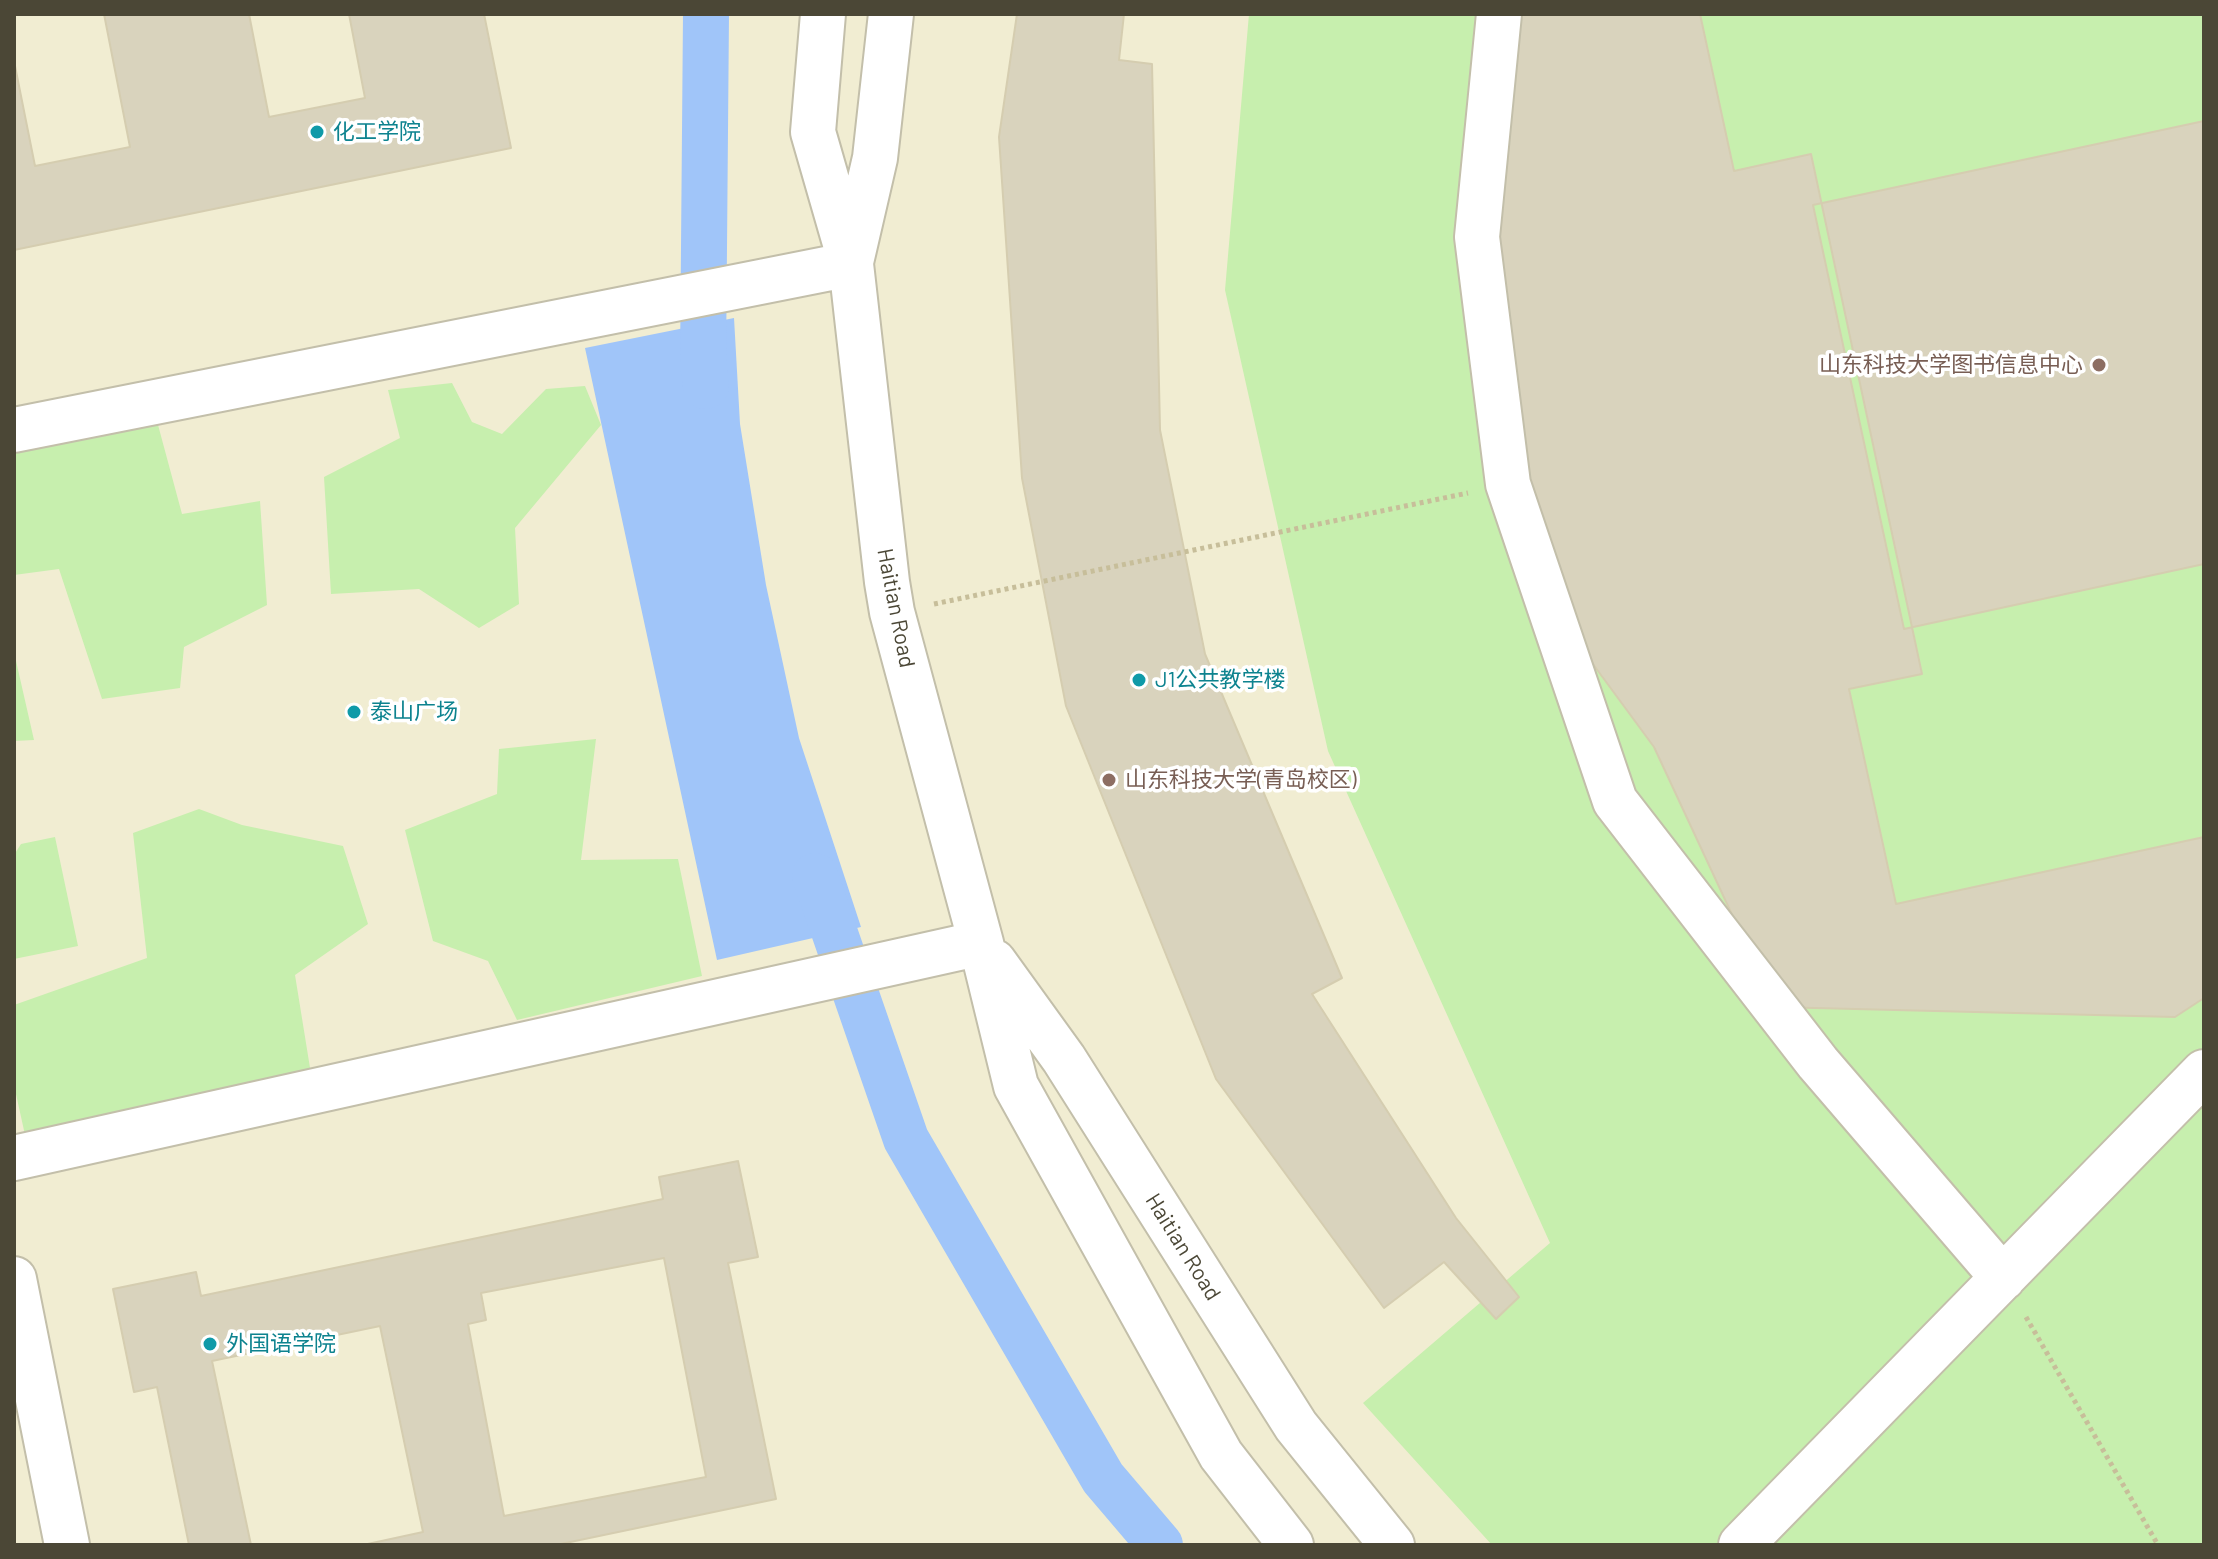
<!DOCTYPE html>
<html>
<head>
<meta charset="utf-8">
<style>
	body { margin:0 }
	#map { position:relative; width:2218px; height:1559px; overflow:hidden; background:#f6f5e9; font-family:Barlow,sans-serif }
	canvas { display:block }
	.frame { position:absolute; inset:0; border:16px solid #4b4736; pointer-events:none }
</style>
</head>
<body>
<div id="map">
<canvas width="2218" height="1559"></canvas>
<div class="frame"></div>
</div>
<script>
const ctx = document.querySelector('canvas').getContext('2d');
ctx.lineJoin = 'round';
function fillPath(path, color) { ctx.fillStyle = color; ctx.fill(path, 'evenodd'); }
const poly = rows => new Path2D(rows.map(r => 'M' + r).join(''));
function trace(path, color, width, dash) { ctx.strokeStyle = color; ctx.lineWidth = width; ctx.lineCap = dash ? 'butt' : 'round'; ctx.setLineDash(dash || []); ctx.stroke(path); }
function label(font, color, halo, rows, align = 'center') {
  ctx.font = font + ' Barlow,"Noto Sans SC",sans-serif'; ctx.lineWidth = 7; ctx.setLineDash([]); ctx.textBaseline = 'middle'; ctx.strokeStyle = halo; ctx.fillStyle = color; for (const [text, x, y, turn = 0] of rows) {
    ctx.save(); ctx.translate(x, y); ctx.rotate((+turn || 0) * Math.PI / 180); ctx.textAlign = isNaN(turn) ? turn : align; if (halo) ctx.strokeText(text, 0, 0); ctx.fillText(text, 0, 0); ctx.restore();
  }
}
fillPath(poly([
	[14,14,2204,14,2204,1545,14,1545]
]), '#f1edd2');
fillPath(poly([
	[1249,14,2204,14,2204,1545,1492,1545,1363,1403,1550,1243,1328,751,1225,290],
	[452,383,472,422,502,434,546,389,585,386,601,425,515,528,519,604,479,628,419,589,331,594,324,477,400,438,388,390],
	[154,410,182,514,260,501,267,605,184,647,180,688,102,699,59,569,14,575,14,438],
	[14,652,34,740,14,741],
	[596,739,581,860,678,859,702,976,517,1020,488,961,433,941,405,830,497,794,499,749],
	[199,809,242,825,343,846,368,924,295,975,311,1074,27,1144,14,1085,14,1005,147,958,133,833],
	[55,837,78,946,14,959,14,855,21,844]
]), '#c7efae');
fillPath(poly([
	[734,318,740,424,766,585,799,738,861,927,717,960,585,348]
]), '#a0c5f9');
trace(poly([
	[706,14,703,364,706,386],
	[815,876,906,1139,1103,1478,1160,1545]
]), '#a0c5f9', 46);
const building = poly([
	[104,14,249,14,269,117,365,98,349,14,484,14,511,148,14,250,14,61,35,166,130,147,104,14],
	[1017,14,1124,14,1119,60,1152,64,1160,430,1205,654,1342,978,1312,994,1456,1218,1519,1297,1496,1319,1444,1262,1384,1308,1216,1079,1066,706,1022,478,999,137,1017,14],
	[1507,14,2204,14,2204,998,2175,1017,1775,1007,1654,747,1548,603,1490,339,1507,14],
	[1700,14,2204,14,2204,837,1896,904,1849,689,1922,674,1811,154,1734,171,1700,14],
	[2204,121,2204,564,1904,629,1813,205,2204,121],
	[738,1161,758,1257,728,1263,776,1499,556,1545,363,1545,423,1532,380,1326,212,1361,251,1545,189,1545,157,1387,134,1392,113,1289,196,1272,201,1296,663,1199,659,1177,738,1161],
	[664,1258,706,1477,504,1516,468,1324,486,1320,481,1293,664,1258]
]);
fillPath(building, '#d9d3bd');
trace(building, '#d5cdb0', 2);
const minor = poly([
	[823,14,813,132,851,264,887,582,892,612,981,943,1016,1086,1221,1455,1291,1545],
	[1499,14,1477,237,1508,484,1615,801,1818,1063,2003,1278],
	[851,262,875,158,891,14],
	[14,430,851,264],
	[994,962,1064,1059,1296,1426,1392,1545],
	[14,1158,981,943],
	[14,1279,67,1545],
	[1741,1545,2204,1072]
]);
trace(minor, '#c3bfaa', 48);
trace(poly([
	[934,604,1468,493],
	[2026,1317,2158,1545]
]), '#c7be9a', 5, [4, 4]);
trace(minor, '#fff', 44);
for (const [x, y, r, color] of [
	[317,132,8,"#0f9aa8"],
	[2099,365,8,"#8d6e63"],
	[1139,680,8,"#0f9aa8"],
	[354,712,8,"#0f9aa8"],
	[1109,780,8,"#8d6e63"],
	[210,1344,8,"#0f9aa8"]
]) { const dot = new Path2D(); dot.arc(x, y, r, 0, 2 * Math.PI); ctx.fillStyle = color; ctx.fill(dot); trace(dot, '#fff', 3); }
label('22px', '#0d838f', '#fff', [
	["化工学院",333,132],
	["J1公共教学楼",1155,680],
	["泰山广场",370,712],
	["外国语学院",226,1344]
], 'left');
label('22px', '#785e54', '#fff', [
	["山东科技大学图书信息中心",2083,365],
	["山东科技大学(青岛校区)",1125,780,"left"]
], 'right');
label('22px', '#4b4736', '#fff', [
	["Haitian Road",896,608,79],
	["Haitian Road",1183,1247,58]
]);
</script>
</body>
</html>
